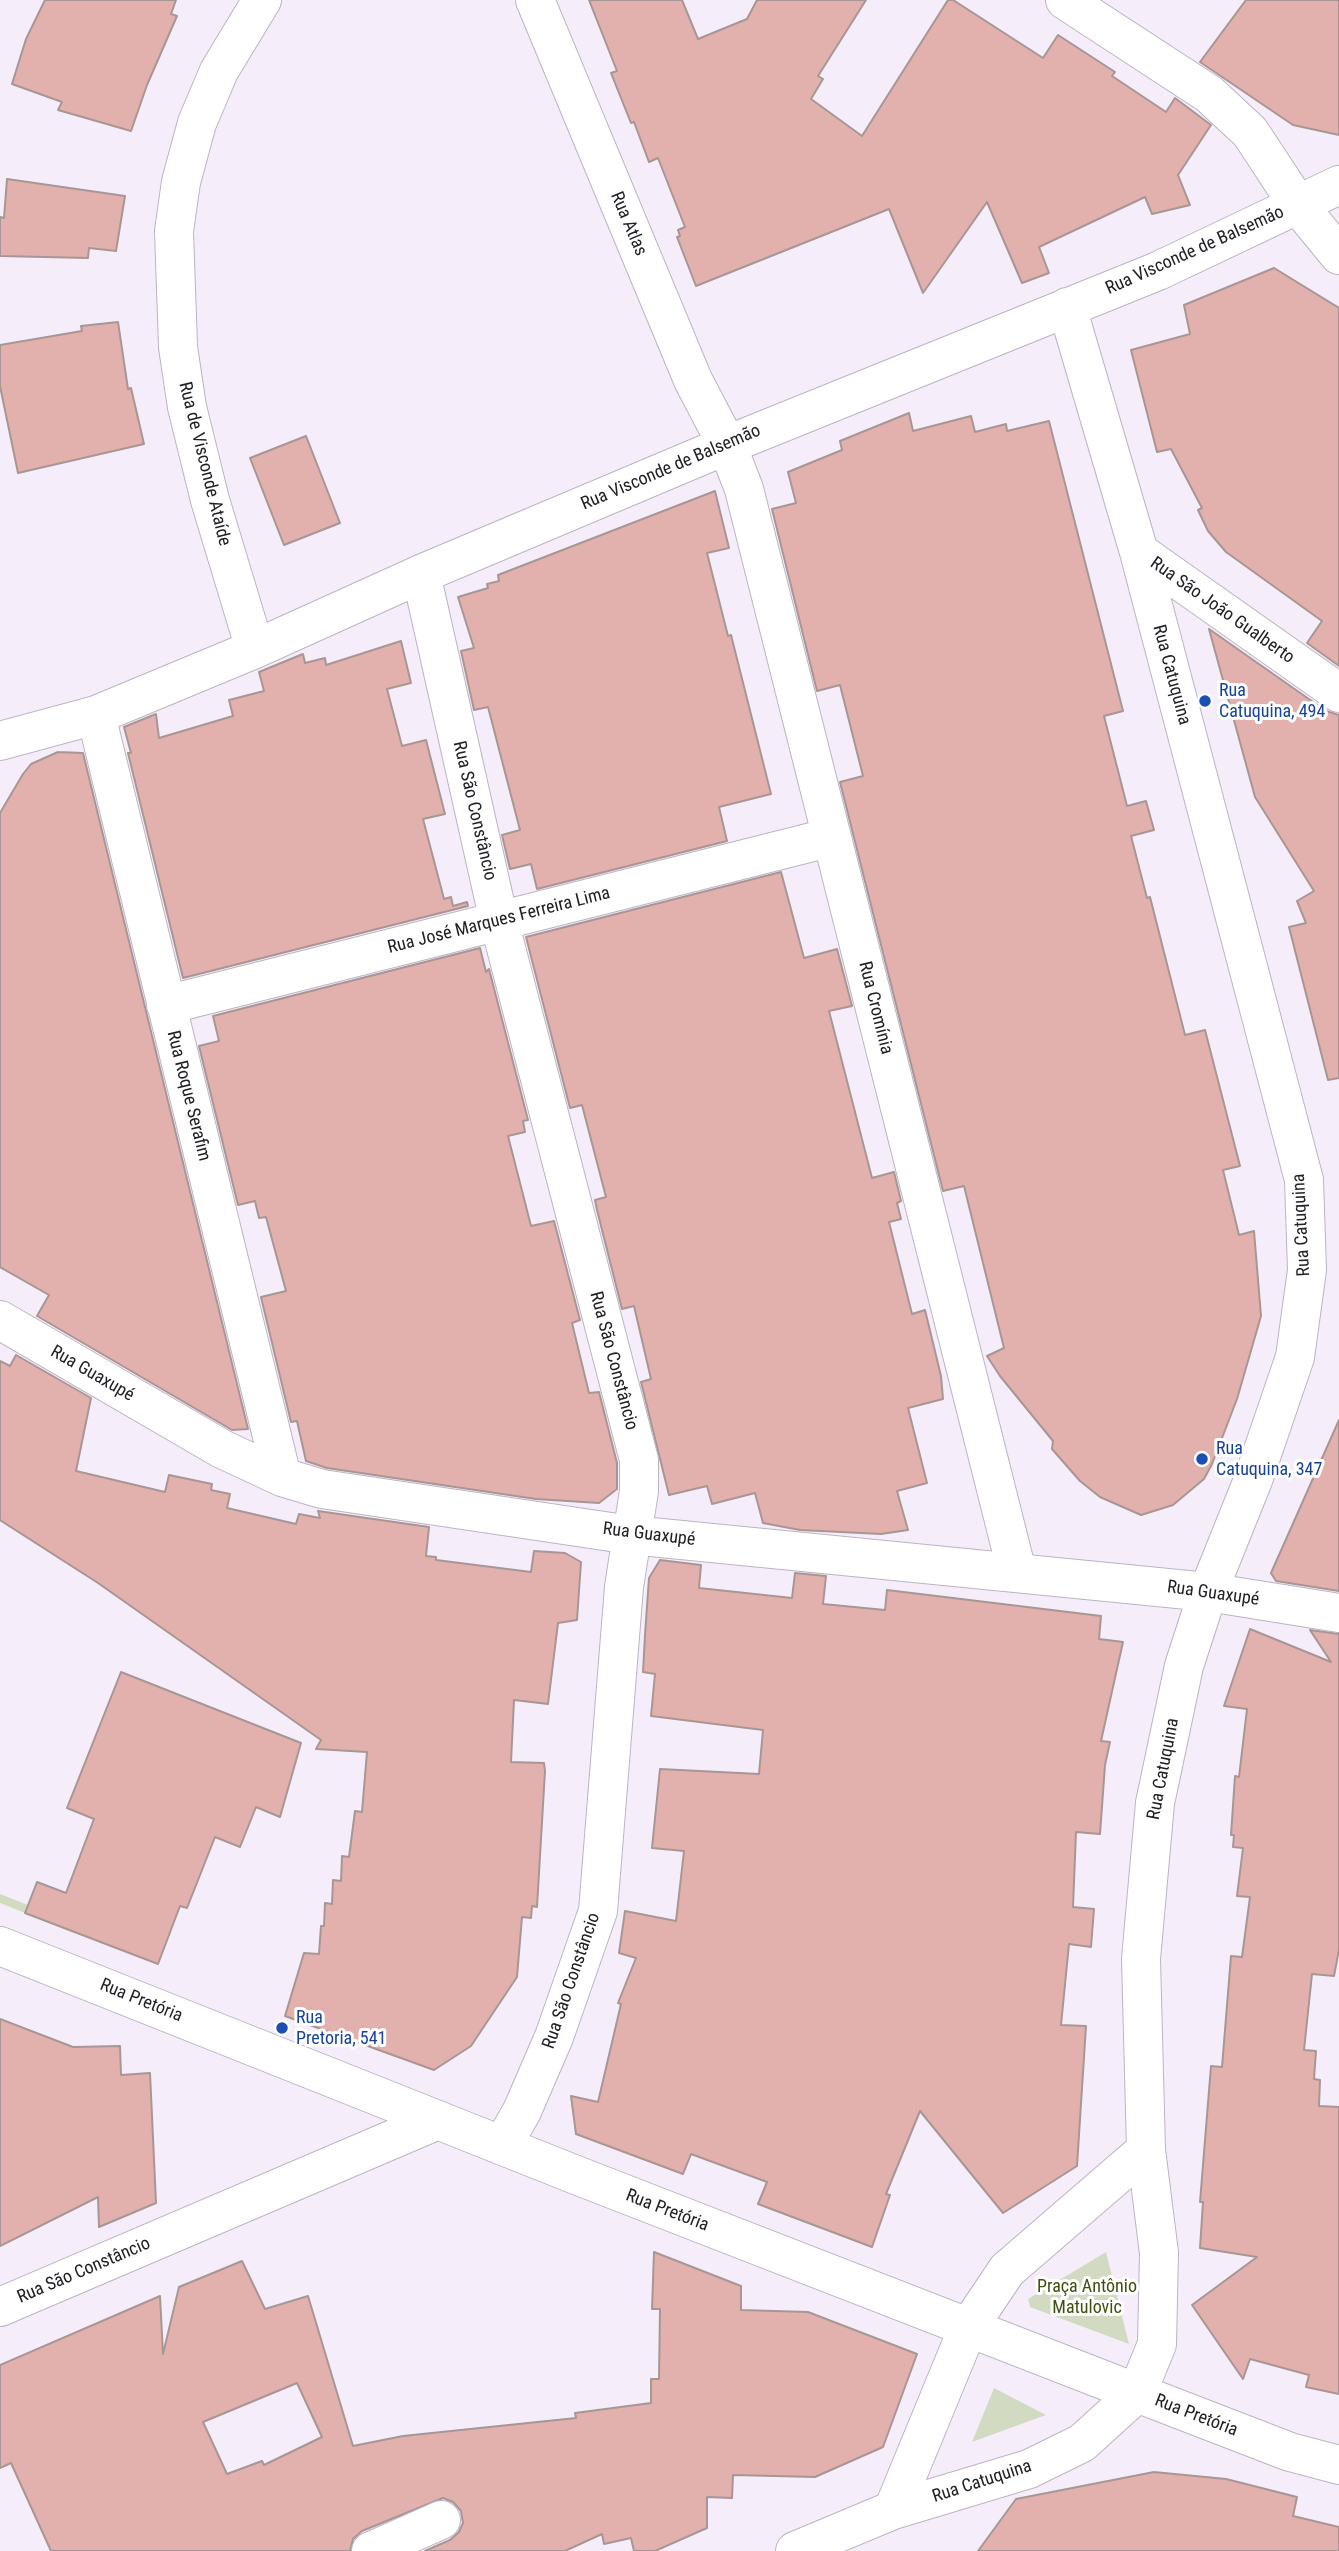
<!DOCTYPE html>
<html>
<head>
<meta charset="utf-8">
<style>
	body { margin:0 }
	canvas { display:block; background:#f6edfb }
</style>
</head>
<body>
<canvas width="1339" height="2551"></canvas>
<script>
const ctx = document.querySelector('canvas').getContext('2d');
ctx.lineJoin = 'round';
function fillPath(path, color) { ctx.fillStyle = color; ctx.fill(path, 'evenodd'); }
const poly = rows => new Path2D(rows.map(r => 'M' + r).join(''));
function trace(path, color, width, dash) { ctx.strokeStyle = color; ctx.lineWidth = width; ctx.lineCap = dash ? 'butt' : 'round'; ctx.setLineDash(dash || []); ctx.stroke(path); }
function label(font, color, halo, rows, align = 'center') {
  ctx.font = font + ' "Roboto Condensed",sans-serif'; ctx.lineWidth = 6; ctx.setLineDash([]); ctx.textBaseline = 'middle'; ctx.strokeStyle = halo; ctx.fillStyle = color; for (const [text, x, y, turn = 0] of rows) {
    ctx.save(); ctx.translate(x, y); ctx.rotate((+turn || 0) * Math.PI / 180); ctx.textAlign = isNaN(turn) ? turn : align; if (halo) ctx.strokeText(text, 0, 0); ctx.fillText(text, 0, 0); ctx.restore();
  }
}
fillPath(poly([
	[0,1894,28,1905,25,1913,0,1903],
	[1106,2252,1129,2344,1030,2307,1028,2299],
	[994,2388,1046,2415,972,2442]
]), '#d2dbc2');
const building = poly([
	[45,0,176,0,171,14,177,16,147,85,131,131,58,110,62,102,12,84,26,39,45,0],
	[589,0,682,0,698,39,747,19,757,0,866,0,818,76,823,79,811,99,862,136,948,0,953,0,1043,58,1058,35,1115,72,1112,76,1166,112,1175,98,1211,125,1178,175,1190,205,1152,214,1145,197,1039,247,1049,273,1022,283,987,202,923,293,889,209,696,286,677,237,680,236,678,230,685,227,658,158,649,162,634,122,631,123,611,73,617,71,589,0],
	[1246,0,1339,0,1339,135,1293,125,1200,62,1246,0],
	[7,179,125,196,116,251,89,248,88,258,0,256,0,217,4,218,7,179],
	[1274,268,1339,308,1339,666,1307,643,1322,621,1226,552,1208,531,1198,510,1202,508,1171,449,1157,452,1131,350,1190,334,1184,305,1274,268],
	[118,322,128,389,131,388,144,444,18,473,0,386,0,345,82,331,81,326,118,322],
	[909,413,913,431,971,416,975,432,1006,424,1007,431,1049,421,1123,711,1104,716,1127,806,1146,801,1154,830,1131,836,1147,898,1150,897,1185,1035,1205,1030,1240,1166,1223,1170,1239,1235,1254,1231,1261,1316,1237,1399,1212,1464,1204,1479,1173,1505,1141,1515,1100,1497,1080,1481,1052,1449,1053,1441,1000,1376,987,1356,1004,1348,964,1186,943,1191,840,782,863,776,840,685,817,691,772,509,796,503,788,472,842,450,840,441,909,413],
	[306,436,340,523,284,545,250,458,306,436],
	[715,491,729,548,707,553,728,636,731,635,771,794,719,807,727,841,537,889,531,864,510,869,502,835,520,830,488,707,474,710,461,651,474,648,458,597,488,588,487,584,499,581,498,575,715,491],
	[1209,629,1326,711,1339,715,1339,1078,1328,1080,1289,927,1306,923,1297,901,1314,891,1255,797,1209,629],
	[401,641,411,683,387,689,402,746,426,740,445,814,423,819,444,899,451,897,453,906,467,902,468,906,183,978,128,753,131,753,124,727,156,714,159,738,233,716,229,700,264,691,259,672,303,654,305,663,325,658,326,665,401,641],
	[58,752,83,753,248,1429,232,1430,37,1316,49,1295,0,1267,0,813,23,774,31,764,58,752],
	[781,872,804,958,837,949,852,1006,829,1011,872,1178,894,1172,901,1201,897,1203,901,1219,889,1222,912,1314,925,1310,941,1376,943,1399,908,1408,927,1483,897,1491,908,1530,881,1534,800,1530,763,1523,755,1493,712,1504,707,1486,669,1495,641,1382,651,1379,634,1306,622,1309,597,1210,595,1200,606,1197,582,1105,570,1108,526,937,781,872],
	[480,948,486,972,489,969,528,1120,523,1121,525,1132,508,1136,531,1226,554,1221,580,1320,572,1323,589,1393,599,1392,617,1463,617,1489,599,1503,536,1499,327,1468,306,1461,297,1421,291,1422,261,1297,286,1291,266,1217,259,1218,255,1201,238,1205,199,1046,219,1041,213,1016,480,948],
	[16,1355,91,1398,76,1471,165,1492,169,1475,212,1484,211,1490,230,1494,227,1508,296,1524,299,1514,320,1518,318,1511,429,1527,426,1556,436,1557,436,1560,531,1572,534,1551,565,1553,581,1562,577,1620,558,1623,548,1704,514,1700,511,1762,544,1763,545,1771,537,1907,532,1906,531,1918,522,1917,517,1977,471,2046,434,2070,285,2016,304,1953,319,1954,321,1926,324,1926,325,1903,332,1904,333,1880,341,1881,342,1856,349,1857,355,1811,362,1812,367,1752,316,1749,321,1740,98,1583,0,1520,0,1361,10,1366,16,1355],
	[1339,1420,1339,1591,1276,1581,1271,1573,1339,1420],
	[660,1560,701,1565,699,1588,792,1598,795,1573,826,1576,823,1604,885,1610,887,1590,1101,1616,1099,1639,1123,1642,1101,1741,1110,1742,1105,1765,1100,1834,1076,1832,1073,1907,1094,1909,1091,1947,1069,1944,1061,2025,1086,2026,1077,2166,1003,2213,920,2111,886,2194,890,2195,872,2247,758,2204,767,2182,691,2154,683,2174,576,2134,571,2096,598,2102,621,2004,618,2003,636,1958,619,1953,625,1911,676,1921,684,1851,652,1848,660,1769,759,1774,763,1730,651,1716,655,1674,643,1672,645,1635,649,1578,660,1560],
	[1250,1629,1331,1662,1310,1630,1339,1634,1339,1950,1334,1976,1312,1974,1304,2050,1316,2051,1314,2079,1320,2080,1319,2106,1339,2107,1339,2394,1306,2387,1309,2375,1250,2359,1243,2379,1192,2305,1257,2257,1200,2248,1203,2202,1200,2202,1211,2066,1222,2067,1231,1956,1242,1957,1250,1897,1237,1896,1243,1848,1233,1847,1234,1835,1231,1835,1235,1776,1239,1777,1247,1709,1224,1706,1250,1629],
	[121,1672,301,1743,280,1817,256,1807,240,1847,215,1837,187,1908,180,1906,158,1964,25,1913,37,1882,66,1893,94,1819,67,1808,121,1672],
	[0,2019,73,2047,120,2046,121,2075,150,2073,156,2203,99,2227,98,2197,0,2246,0,2019],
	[654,2252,741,2286,741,2310,808,2312,917,2354,883,2447,815,2477,733,2475,732,2498,707,2497,707,2528,655,2551,634,2551,631,2538,604,2544,602,2534,565,2551,425,2551,450,2540,459,2532,463,2523,461,2511,453,2502,443,2498,362,2531,353,2539,350,2551,51,2551,11,2463,0,2468,0,2365,160,2296,163,2354,179,2287,242,2261,265,2309,308,2296,353,2446,403,2436,576,2418,575,2413,651,2403,651,2379,659,2379,660,2309,652,2309,654,2252],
	[297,2383,322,2437,264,2465,262,2461,227,2474,203,2422,297,2383],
	[1154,2472,1226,2479,1297,2497,1293,2516,1339,2527,1339,2551,978,2551,1016,2499,1154,2472]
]);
fillPath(building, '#e2b1ad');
trace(building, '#a89695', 2);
const minor = poly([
	[535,0,693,380,727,445,744,489,1017,1572],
	[1065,0,1209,94,1250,132,1298,205,1339,255],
	[1139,552,1339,693],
	[421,574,499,921,639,1460,639,1491,624,1587,598,1911,554,2037,522,2111,502,2146],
	[255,649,210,500,187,407,178,347,174,231,181,182,197,123,219,71,262,0],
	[96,715,282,1477],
	[0,741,96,715,255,649,421,574,727,445,1158,271,1339,185],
	[166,1005,832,837],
	[0,1320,222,1449,282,1477,322,1489,631,1535,1208,1592,1339,1613],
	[0,1946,576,2175,1137,2393,1290,2452,1339,2465],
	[0,2307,438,2120],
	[893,2510,968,2328,1007,2270,1146,2150],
	[371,2551,441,2520],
	[795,2551,893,2510,1029,2469,1082,2443,1137,2393,1157,2344,1159,2253,1146,2150,1141,1959,1155,1803,1184,1666,1208,1592,1253,1480,1295,1357,1307,1270,1304,1180,1139,552,1067,307]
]);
trace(minor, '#bcb4c2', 40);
trace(minor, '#fff', 38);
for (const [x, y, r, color] of [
	[1205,701,7,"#1a4fb4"],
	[1202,1459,7,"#1a4fb4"],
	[282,2028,7,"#1a4fb4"]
]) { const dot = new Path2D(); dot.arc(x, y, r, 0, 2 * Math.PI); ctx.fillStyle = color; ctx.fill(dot); trace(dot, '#fefefe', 2.5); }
label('18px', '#232025', '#fefefe', [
	["Rua Atlas",628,224,67],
	["Rua Visconde de Balsemão",1195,251,-24],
	["Rua de Visconde Ataíde",204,464,76],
	["Rua Visconde de Balsemão",671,468,-23],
	["Rua São João Gualberto",1222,611,35],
	["Rua Catuquina",1171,675,75],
	["Rua São Constâncio",474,811,77],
	["Rua José Marques Ferreira Lima",499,921,-14],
	["Rua Cromínia",875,1008,76],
	["Rua Roque Serafim",188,1096,76],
	["Rua Catuquina",1302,1225,-93],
	["Rua São Constâncio",613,1361,75],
	["Rua Guaxupé",92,1374,30],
	["Rua Guaxupé",649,1535,7],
	["Rua Guaxupé",1213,1594,8],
	["Rua Catuquina",1164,1769,-79],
	["Rua São Constâncio",572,1981,-71],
	["Rua Pretória",141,2001,22],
	["Rua Pretória",667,2211,21],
	["Rua São Constâncio",84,2271,-23],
	["Rua Pretória",1196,2416,21],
	["Rua Catuquina",982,2482,-18]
]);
label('18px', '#164399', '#fefefe', [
	["Rua",1219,691],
	["Catuquina, 494",1219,712],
	["Rua",1216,1449],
	["Catuquina, 347",1216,1470],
	["Rua",296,2018],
	["Pretoria, 541",296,2039]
], 'left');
label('18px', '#3e4e0d', '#fefefe', [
	["Praça Antônio",1087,2287],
	["Matulovic",1087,2308]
]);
</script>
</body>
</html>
